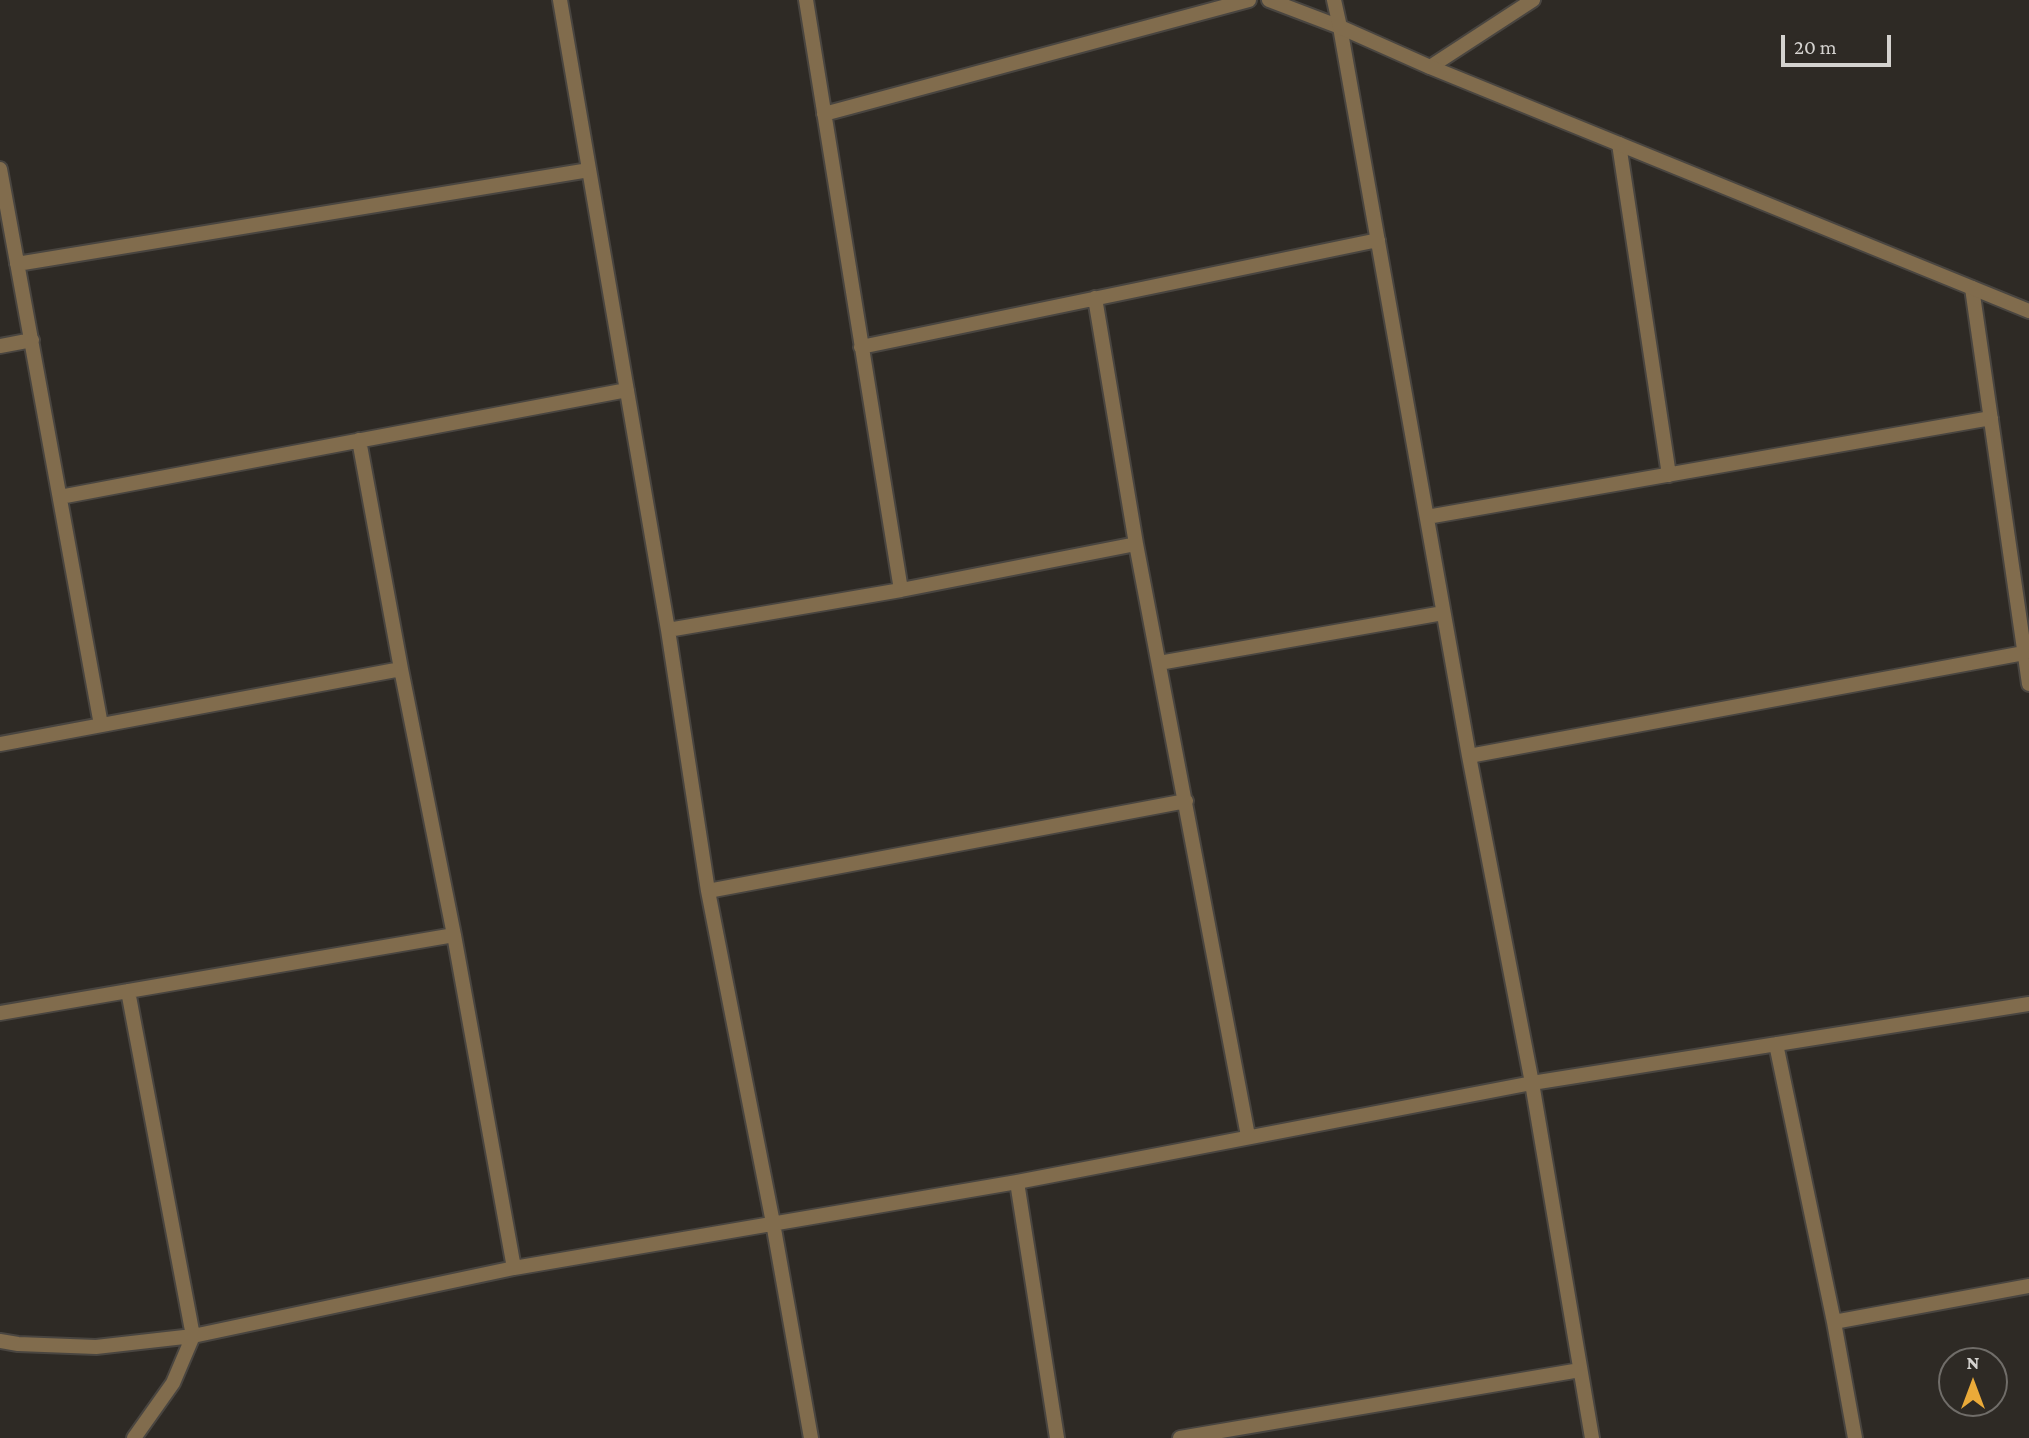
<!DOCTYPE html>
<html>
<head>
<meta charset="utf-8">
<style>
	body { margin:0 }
	#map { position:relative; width:2029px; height:1438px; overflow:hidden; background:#2e2a25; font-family:"Crimson Pro",serif }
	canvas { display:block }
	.north { position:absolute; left:1938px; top:1347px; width:70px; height:70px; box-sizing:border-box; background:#2e2a25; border:2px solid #706d69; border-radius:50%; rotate:0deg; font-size:19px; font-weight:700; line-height:28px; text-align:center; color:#d4d2cf }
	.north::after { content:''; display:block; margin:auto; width:24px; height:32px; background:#eaaa39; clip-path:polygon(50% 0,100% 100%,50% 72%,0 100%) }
	.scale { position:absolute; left:1781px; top:35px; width:110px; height:32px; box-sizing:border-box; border:4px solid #d4d2cf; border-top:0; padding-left:9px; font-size:21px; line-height:24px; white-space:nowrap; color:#d4d2cf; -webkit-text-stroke:5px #2e2a25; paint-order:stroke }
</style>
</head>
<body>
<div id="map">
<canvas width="2029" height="1438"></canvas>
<div class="north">N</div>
<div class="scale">20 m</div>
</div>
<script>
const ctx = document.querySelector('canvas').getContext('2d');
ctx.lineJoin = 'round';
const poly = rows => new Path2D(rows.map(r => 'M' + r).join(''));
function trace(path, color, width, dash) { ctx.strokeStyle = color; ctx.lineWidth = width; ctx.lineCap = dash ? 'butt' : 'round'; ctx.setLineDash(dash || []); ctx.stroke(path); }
const minor = poly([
	[560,0,668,630,708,891,773,1223,811,1438],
	[806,0,901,590],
	[1269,0,1340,27,1469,756,1532,1083,1592,1438],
	[1430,67,1533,0],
	[824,114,1249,0],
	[1619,144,1669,475],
	[0,169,101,725],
	[17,264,589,170],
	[1972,288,2029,684],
	[1095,298,1136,544,1248,1136],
	[0,346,32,340],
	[861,347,1378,240],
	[359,440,401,669,454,935,514,1268],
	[60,497,627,390],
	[1427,517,1991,418],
	[668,630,901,590,1136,544],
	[1159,663,1443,613],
	[0,744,401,669],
	[1469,756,2024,653],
	[708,891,1186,801],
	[128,991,193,1336,173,1383,134,1438],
	[0,1013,454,935],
	[1776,1044,1834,1322,1855,1438],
	[1017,1182,1057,1438],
	[1834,1322,2029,1286],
	[0,1341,18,1344,96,1347,193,1336,514,1268,1017,1182,1532,1083,2029,1004],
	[1180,1438,1580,1370]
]);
const tertiary = poly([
	[1334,0,1340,27,1430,67,2029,311]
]);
trace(minor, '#494540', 18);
trace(tertiary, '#494540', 18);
trace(minor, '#816c4d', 14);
trace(tertiary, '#816c4d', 14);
</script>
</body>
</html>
